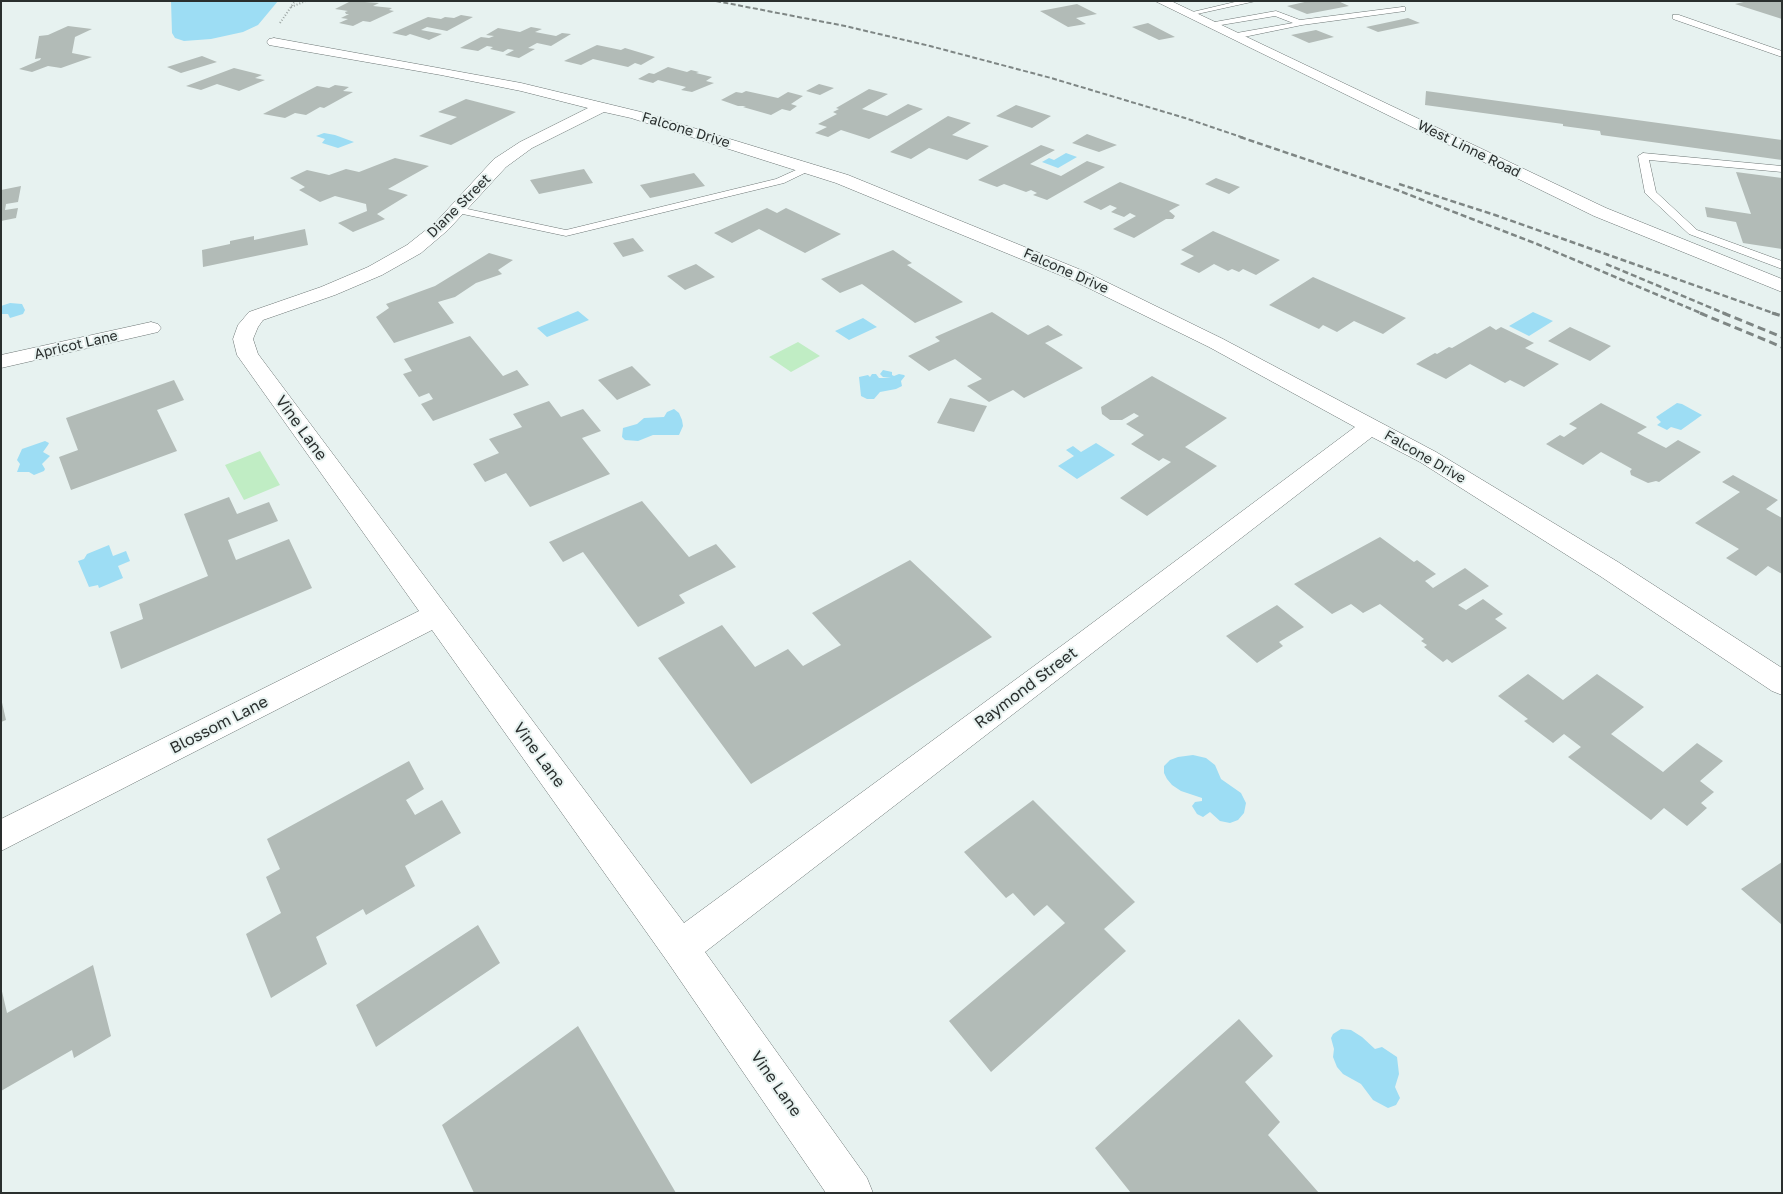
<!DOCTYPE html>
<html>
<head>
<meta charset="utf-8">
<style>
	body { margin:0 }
	#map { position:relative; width:1783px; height:1194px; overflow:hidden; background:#e7f2f0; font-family:"Golos Text",sans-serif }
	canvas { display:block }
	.frame { position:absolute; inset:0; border:2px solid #2a2f2e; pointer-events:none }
</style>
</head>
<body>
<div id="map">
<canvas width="1783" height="1194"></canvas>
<div class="frame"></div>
</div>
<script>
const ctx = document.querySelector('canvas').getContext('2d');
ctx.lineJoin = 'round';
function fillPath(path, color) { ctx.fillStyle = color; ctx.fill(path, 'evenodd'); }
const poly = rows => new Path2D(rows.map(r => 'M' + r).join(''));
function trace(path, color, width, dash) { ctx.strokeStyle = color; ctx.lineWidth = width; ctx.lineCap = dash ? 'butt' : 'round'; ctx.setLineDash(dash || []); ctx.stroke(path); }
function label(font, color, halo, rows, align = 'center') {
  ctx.font = font + ' "Golos Text",sans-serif'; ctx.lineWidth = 4; ctx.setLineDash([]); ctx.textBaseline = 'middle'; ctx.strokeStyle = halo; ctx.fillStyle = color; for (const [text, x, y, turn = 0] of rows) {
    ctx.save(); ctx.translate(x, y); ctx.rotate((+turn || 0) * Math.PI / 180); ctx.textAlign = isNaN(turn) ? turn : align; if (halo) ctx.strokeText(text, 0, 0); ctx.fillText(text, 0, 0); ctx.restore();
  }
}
fillPath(poly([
	[798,342,820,356,791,372,769,357],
	[260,451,280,485,244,500,225,465]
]), '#c0edc4');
fillPath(poly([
	[171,1,278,1,258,25,243,32,211,39,184,41,175,38,172,33],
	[324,133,335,135,354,142,338,148,322,143,325,139,316,136],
	[1066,153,1077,157,1058,168,1042,162,1049,158,1054,160],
	[10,303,22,304,25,310,23,314,10,318,8,314,1,314,1,306],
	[578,311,589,320,547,337,537,328],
	[1533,312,1553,321,1529,336,1509,326],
	[863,318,877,327,849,340,835,331],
	[883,370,892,372,892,375,894,376,899,374,904,375,905,376,901,381,902,386,896,389,880,392,874,399,867,399,861,396,859,377,868,375,870,377,872,374,876,374,879,378,891,378,883,377,880,374],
	[1677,403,1682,404,1702,415,1681,430,1671,427,1667,430,1657,425,1661,422,1656,417],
	[674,409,679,413,682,420,683,426,679,435,653,435,638,441,625,440,622,437,623,428,637,424,644,418,664,417,667,412],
	[45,441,49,443,48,445,43,452,50,456,42,464,45,469,44,471,34,475,29,472,17,472,20,464,17,460,22,449],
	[1096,443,1115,455,1077,479,1058,466,1074,456,1066,450,1073,446,1081,452],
	[109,545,113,556,126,551,130,561,118,566,123,578,99,588,98,585,89,587,78,561,84,559,87,554],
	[1193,755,1206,758,1215,765,1221,779,1241,793,1246,803,1244,813,1238,820,1230,823,1220,821,1210,812,1203,817,1197,814,1192,806,1195,802,1202,801,1202,798,1181,791,1172,785,1167,779,1164,773,1164,766,1170,760,1178,757],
	[1341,1029,1351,1030,1362,1037,1375,1049,1382,1047,1397,1057,1399,1074,1395,1087,1400,1098,1396,1105,1388,1108,1373,1100,1361,1084,1343,1074,1337,1067,1333,1057,1334,1049,1331,1038,1333,1034]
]), '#9dddf4');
fillPath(poly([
	[351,1,379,3,373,6,392,8,389,10,394,11,370,22,363,21,353,26,339,23,348,19,341,18,349,14,346,14,345,12,348,11,335,9],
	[1309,1,1338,1,1349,6,1307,14,1287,6],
	[1748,1,1782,1,1782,19,1735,4],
	[1077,4,1097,14,1076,18,1086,24,1068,27,1040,11],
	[461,15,473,17,447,31,427,27,421,30,442,34,429,40,410,34,406,36,392,33,428,17,441,19,445,17,454,18],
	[1408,18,1420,23,1378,32,1366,27],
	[1148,23,1175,37,1159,40,1132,27],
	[68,26,92,29,75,37,72,53,92,57,61,68,48,66,32,72,19,69,40,60,41,58,35,59,39,36,48,35],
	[531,27,542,29,535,32,556,36,562,33,571,34,551,46,537,43,528,48,535,49,519,58,505,55,514,50,508,49,503,52,490,49,493,47,487,46,478,51,460,48,481,37,489,38,494,36,486,35,498,28,520,32],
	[1316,30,1334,37,1309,43,1291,35],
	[597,45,621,50,625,48,655,57,641,65,635,63,628,67,593,59,581,65,564,61],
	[202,56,217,62,181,73,167,67],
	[668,67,687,72,691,70,699,72,696,73,712,77,706,81,714,83,692,92,681,90,686,87,658,80,653,83,638,79,649,73,654,74],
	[234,68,262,75,255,78,265,80,239,91,217,84,201,90,186,86],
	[819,84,834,88,820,95,806,91],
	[335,85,349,87,343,91,353,92,324,108,320,107,306,115,295,113,285,118,263,114,317,86,329,88],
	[869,89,888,94,862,109,887,116,908,104,923,109,869,139,841,130,828,137,815,133,827,127,818,124,837,114,833,112,839,109,836,108],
	[746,91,778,98,788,92,803,96,791,104,797,106,790,111,782,109,771,115,743,107,746,106,738,106,721,100,736,92,742,93],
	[1426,91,1782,140,1782,160,1601,135,1600,131,1563,126,1563,124,1425,105],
	[466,99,516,112,451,145,419,136,457,117,438,112],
	[1016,105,1051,116,1032,128,996,116],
	[948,116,971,123,952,135,989,146,967,160,929,148,911,159,890,152],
	[1087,134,1117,145,1099,152,1072,143],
	[1041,145,1055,150,1030,164,1061,176,1087,161,1105,167,1047,200,1033,195,1037,193,1031,190,1026,192,1004,184,997,187,978,180],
	[395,158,429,166,388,189,408,195,377,214,385,219,353,232,338,223,367,211,366,204,335,196,320,202,299,190,305,187,290,178,307,170,329,175,346,169,359,172],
	[584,169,593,183,539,194,530,180],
	[1736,172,1782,178,1782,249,1743,243,1736,222,1707,217,1705,207,1751,214],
	[694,173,705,186,650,198,640,185],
	[1216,178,1240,187,1229,194,1205,184],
	[1120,182,1180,205,1169,211,1175,216,1173,219,1166,219,1134,238,1113,229,1136,216,1130,213,1124,217,1111,212,1117,208,1110,205,1101,210,1083,202],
	[21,186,18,202,6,204,5,210,18,208,16,218,1,221,1,190],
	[767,208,777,213,786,208,841,234,805,253,759,229,732,243,714,233],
	[305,229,308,245,203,267,202,250,230,244,230,241,254,236,254,240],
	[1213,231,1280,260,1256,275,1243,269,1239,272,1232,269,1228,271,1214,264,1199,273,1180,264,1194,256,1181,250],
	[633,238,644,251,623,257,613,243],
	[893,250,912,263,907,265,963,302,915,323,862,284,840,293,821,279],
	[489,253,513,260,498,270,502,274,476,283,455,297,438,302,454,323,394,343,376,317,389,308,386,304,435,286],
	[696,264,715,277,685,290,667,276],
	[1313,277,1406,318,1383,334,1354,321,1337,332,1323,325,1319,329,1269,305],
	[992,312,1028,335,1048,325,1063,335,1045,343,1083,368,1024,398,1013,390,989,402,967,386,982,379,955,359,929,371,908,356,940,341,935,337],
	[1490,326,1496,330,1501,327,1534,343,1525,348,1559,364,1524,387,1510,380,1505,383,1470,364,1446,379,1416,364,1435,353,1437,354,1449,347,1452,348],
	[1570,327,1611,346,1590,361,1548,341],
	[470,336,503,376,517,370,529,385,433,421,421,404,433,399,429,393,419,397,403,374,412,371,404,359],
	[632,366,651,385,617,400,598,380],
	[1152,376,1227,418,1185,447,1217,466,1147,516,1120,498,1171,462,1163,458,1159,461,1131,444,1144,435,1126,424,1139,416,1134,413,1122,420,1110,420,1102,414,1101,407],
	[174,380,184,400,157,410,177,451,71,490,59,457,78,450,66,418],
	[950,398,987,406,974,432,937,423],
	[549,401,561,417,583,409,601,431,582,438,610,474,530,507,506,473,485,482,473,464,499,453,489,439,522,427,513,414],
	[1601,403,1647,427,1637,433,1666,448,1678,440,1701,452,1659,482,1656,481,1648,483,1631,475,1630,471,1632,469,1601,452,1583,465,1546,444,1560,435,1564,437,1577,428,1569,424],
	[1733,475,1778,500,1766,509,1782,518,1782,574,1768,566,1756,576,1726,558,1739,549,1695,523,1740,492,1722,482],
	[229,497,237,514,269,502,278,521,228,540,236,560,289,539,312,588,121,669,110,632,143,619,139,604,208,576,184,514],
	[642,501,689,557,716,544,736,567,679,595,685,603,638,627,583,552,563,562,549,542],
	[1380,537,1414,562,1417,560,1436,574,1425,581,1433,588,1465,568,1489,586,1458,605,1466,610,1483,599,1503,614,1495,619,1507,628,1452,663,1447,659,1443,662,1424,647,1427,645,1421,641,1424,639,1380,604,1363,613,1351,604,1332,614,1294,584],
	[910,560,992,637,751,784,658,658,722,625,755,667,788,649,803,666,841,645,812,613],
	[1277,605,1304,627,1279,642,1283,646,1257,663,1226,636],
	[1528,674,1563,700,1597,674,1644,707,1611,734,1663,772,1697,743,1723,761,1700,781,1714,792,1701,803,1707,808,1687,826,1664,808,1651,820,1568,757,1581,747,1564,734,1553,743,1524,721,1528,719,1498,696],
	[1,698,6,720,1,722],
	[409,761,424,789,406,800,415,815,442,800,461,833,405,866,415,886,366,915,363,909,316,937,327,964,271,998,246,934,281,913,266,877,280,869,267,839],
	[1033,800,1135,902,1104,929,1126,951,991,1072,949,1021,1065,923,1047,905,1034,916,1013,893,1006,898,964,852],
	[1782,862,1782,925,1741,889],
	[478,925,500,963,376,1047,356,1005],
	[93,965,111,1036,74,1058,72,1050,1,1091,1,987,7,1013],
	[1239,1019,1273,1056,1245,1082,1280,1122,1268,1135,1319,1193,1131,1193,1095,1148],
	[578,1026,676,1193,474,1193,442,1125]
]), '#b2bbb7');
const lane = poly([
	[1239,1,1256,1,1188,16,1184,14,1239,1],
	[1402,7,1405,7,1405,11,1302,25,1234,39,1230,36,1231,34,1293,23,1275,16,1209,27,1205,25,1209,23,1276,11,1300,20,1402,7],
	[1673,15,1679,15,1782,51,1782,57,1673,19,1673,15],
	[1643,153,1782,166,1782,172,1649,160,1656,192,1697,230,1782,261,1782,269,1689,234,1645,193,1638,156,1643,153],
	[807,165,811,166,812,168,811,170,784,183,566,236,458,213,452,210,458,207,566,230,776,179,807,165]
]);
const street = poly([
	[274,38,521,83,641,112,848,175,1086,272,1223,339,1436,452,1618,562,1782,668,1782,695,1772,691,1600,576,1420,462,1372,437,705,952,867,1178,873,1193,826,1193,667,961,432,630,1,851,1,819,419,611,237,355,233,339,238,325,249,312,321,287,368,267,407,245,436,222,494,159,520,142,588,108,521,91,441,75,269,45,267,42,269,39,274,38],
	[604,112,631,118,836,183,1072,280,1209,347,1355,427,1079,633,684,923,258,354,253,339,258,327,263,320,335,295,382,275,421,253,448,230,506,167,532,148,604,112],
	[151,322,158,324,161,328,158,332,1,368,1,355,151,322]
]);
const secondary = poly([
	[1155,1,1171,1,1606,208,1782,279,1782,292,1594,216,1155,1]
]);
trace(lane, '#6d7675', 1);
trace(street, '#6d7675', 1);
trace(secondary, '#6d7675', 1);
trace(poly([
	[291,7,306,1],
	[280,23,295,1]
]), '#9ca5a3', 2, [1, 2]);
fillPath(lane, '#fff');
fillPath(street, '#fff');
fillPath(secondary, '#fff');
trace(poly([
	[716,1,845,26,930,46,1051,78,1185,118,1244,138]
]), '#7e8684', 2, [5, 2.5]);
trace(poly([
	[1240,137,1397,190,1537,244,1703,314],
	[1399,184,1495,215,1776,314],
	[1606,264,1726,314]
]), '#7e8684', 2.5, [6, 3]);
trace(poly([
	[1700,313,1782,347],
	[1723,313,1782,337],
	[1772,313,1782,316]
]), '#7e8684', 3, [8, 4.5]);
label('14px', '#2a2f2e', '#e7f2f0', [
	["Falcone Drive",686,130,17],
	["West Linne Road",1469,149,26],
	["Diane Street",459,206,-45],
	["Falcone Drive",1066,271,24],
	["Apricot Lane",76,345,-13],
	["Falcone Drive",1425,457,30]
]);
label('16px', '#2a2f2e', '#e7f2f0', [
	["Vine Lane",301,428,54],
	["Raymond Street",1026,688,-37],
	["Blossom Lane",219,725,-27],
	["Vine Lane",539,755,54],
	["Vine Lane",776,1084,55]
]);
</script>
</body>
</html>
